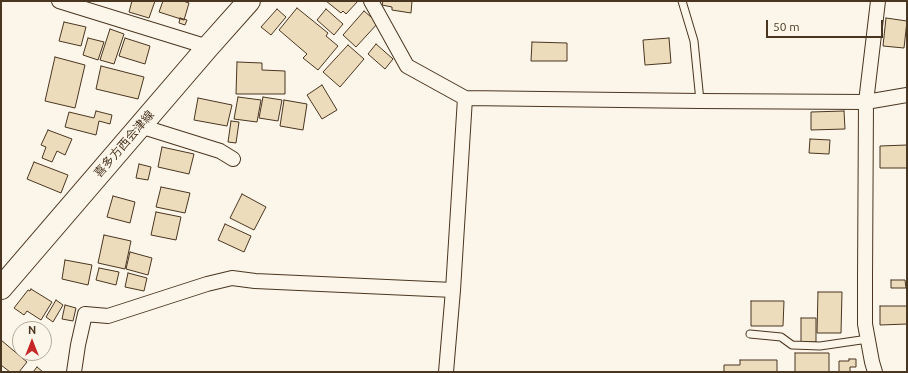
<!DOCTYPE html>
<html>
<head>
<meta charset="utf-8">
<style>
	body { margin:0 }
	#map { position:relative; width:908px; height:373px; overflow:hidden; background:#fbf6e9; font-family:Ubuntu,sans-serif }
	canvas { display:block }
	.frame { position:absolute; inset:0; border:2px solid #4a3520; pointer-events:none }
	.north { position:absolute; left:12px; top:321px; width:40px; height:40px; box-sizing:border-box; background:#fbf6e9; border:1px solid #b4a999; border-radius:50%; rotate:0deg; font-size:11px; font-weight:700; line-height:16px; text-align:center; color:#4a3520 }
	.north::after { content:''; display:block; margin:auto; width:14px; height:18px; background:#c62828; clip-path:polygon(50% 0,100% 100%,50% 72%,0 100%) }
	.scale { position:absolute; left:766px; top:20px; width:117px; height:18px; box-sizing:border-box; border:2px solid #4a3520; border-top:0; padding-left:5px; font-size:12px; line-height:14px; white-space:nowrap; color:#4a3520; -webkit-text-stroke:3px #fbf6e9; paint-order:stroke }
</style>
</head>
<body>
<div id="map">
<canvas width="908" height="373"></canvas>
<div class="frame"></div>
<div class="north">N</div>
<div class="scale">50 m</div>
</div>
<script>
const ctx = document.querySelector('canvas').getContext('2d');
ctx.lineJoin = 'round';
function fillPath(path, color) { ctx.fillStyle = color; ctx.fill(path, 'evenodd'); }
const poly = rows => new Path2D(rows.map(r => 'M' + r).join(''));
function trace(path, color, width, dash) { ctx.strokeStyle = color; ctx.lineWidth = width; ctx.lineCap = dash ? 'butt' : 'round'; ctx.setLineDash(dash || []); ctx.stroke(path); }
function label(font, color, halo, rows, align = 'center') {
  ctx.font = font + ' Ubuntu,"Noto Sans JP",sans-serif'; ctx.lineWidth = 3; ctx.setLineDash([]); ctx.textBaseline = 'middle'; ctx.strokeStyle = halo; ctx.fillStyle = color; for (const [text, x, y, turn = 0] of rows) {
    ctx.save(); ctx.translate(x, y); ctx.rotate((+turn || 0) * Math.PI / 180); ctx.textAlign = isNaN(turn) ? turn : align; if (halo) ctx.strokeText(text, 0, 0); ctx.fillText(text, 0, 0); ctx.restore();
  }
}
const building = poly([
	[132,1,155,1,149,18,129,12,132,1],
	[163,1,183,1,189,3,184,20,159,12,163,1],
	[326,1,358,1,346,14,343,11,341,13,326,1],
	[383,1,412,1,411,13,392,10,392,7,382,5,383,1],
	[297,8,328,33,326,36,338,46,318,70,303,58,307,54,279,30,297,8],
	[277,9,286,17,271,35,261,27,277,9],
	[326,9,343,24,334,35,317,20,326,9],
	[364,11,378,23,356,47,343,35,364,11],
	[180,18,187,20,185,25,179,23,180,18],
	[886,18,907,21,904,48,883,46,886,18],
	[64,22,86,27,81,46,59,41,64,22],
	[110,29,124,34,114,64,100,60,110,29],
	[88,38,104,42,98,60,83,55,88,38],
	[125,38,150,46,145,64,119,56,125,38],
	[669,38,671,63,645,65,643,40,669,38],
	[532,42,567,43,567,61,531,61,532,42],
	[376,44,393,59,385,69,368,54,376,44],
	[348,45,364,59,340,87,323,72,348,45],
	[55,57,85,65,75,108,45,101,55,57],
	[237,62,262,63,262,70,285,71,285,94,236,94,237,62],
	[101,66,144,77,138,99,96,89,101,66],
	[322,85,337,110,322,119,307,95,322,85],
	[238,97,261,100,257,122,234,119,238,97],
	[263,97,282,100,278,121,259,118,263,97],
	[198,98,232,105,227,126,194,120,198,98],
	[284,100,307,104,303,130,280,126,284,100],
	[96,111,112,115,110,124,99,121,96,135,65,127,69,112,94,118,96,111],
	[844,111,845,129,811,130,811,112,844,111],
	[231,121,239,122,236,143,228,142,231,121],
	[48,130,72,139,65,155,57,151,52,162,42,158,46,147,41,145,48,130],
	[810,139,830,140,829,154,809,153,810,139],
	[907,145,907,168,880,168,880,146,907,145],
	[162,147,194,154,189,174,158,167,162,147],
	[34,162,68,175,61,193,27,179,34,162],
	[139,164,151,167,148,180,136,178,139,164],
	[161,187,190,193,185,213,156,207,161,187],
	[242,194,266,207,254,230,230,218,242,194],
	[113,196,135,202,130,223,107,217,113,196],
	[156,212,181,217,176,240,151,235,156,212],
	[225,224,251,236,244,252,218,240,225,224],
	[104,235,131,241,125,269,98,263,104,235],
	[130,252,152,258,148,275,126,269,130,252],
	[65,260,92,265,88,285,62,279,65,260],
	[99,268,119,272,116,285,96,280,99,268],
	[128,273,147,278,144,291,125,287,128,273],
	[891,280,905,280,906,288,891,288,891,280],
	[31,289,52,302,41,320,27,311,24,315,14,308,28,290,30,291,31,289],
	[818,292,842,292,841,333,817,333,818,292],
	[56,300,63,305,53,322,46,317,56,300],
	[751,301,784,301,783,326,751,326,751,301],
	[65,305,76,308,73,321,62,319,65,305],
	[880,306,907,306,907,324,880,325,880,306],
	[801,318,816,318,816,342,801,342,801,318],
	[1,340,27,362,19,372,10,372,1,365,1,340],
	[795,353,829,353,829,372,795,372,795,353],
	[849,359,856,359,856,367,850,367,850,372,839,372,839,361,849,361,849,359],
	[740,360,777,360,777,372,724,372,724,365,740,365,740,360],
	[37,367,43,372,33,372,37,367]
]);
fillPath(building, '#ecdcbc');
trace(building, '#4a3520', 1);
const service = poly([
	[682,1,694,41,700,101],
	[750,334,781,337,792,345,820,346,868,339]
]);
const minor = poly([
	[59,1,208,47],
	[371,1,407,66,465,98,700,101,866,102,907,95],
	[140,126,220,151,233,159],
	[74,372,78,345,85,314,108,316,207,284,232,278,255,281,453,290],
	[446,372,453,290,465,98],
	[875,372,872,362,865,324,865,279,866,102,878,1]
]);
const primary = poly([
	[1,288,208,47,249,1]
]);
trace(service, '#4a3520', 9);
trace(minor, '#4a3520', 16);
trace(primary, '#4a3520', 24);
trace(service, '#fbf6e9', 7);
trace(minor, '#fbf6e9', 14);
trace(primary, '#fbf6e9', 22);
label('12px', '#4a3520', '#fbf6e9', [
	["喜多方西会津線",124,144,-49]
]);
</script>
</body>
</html>
